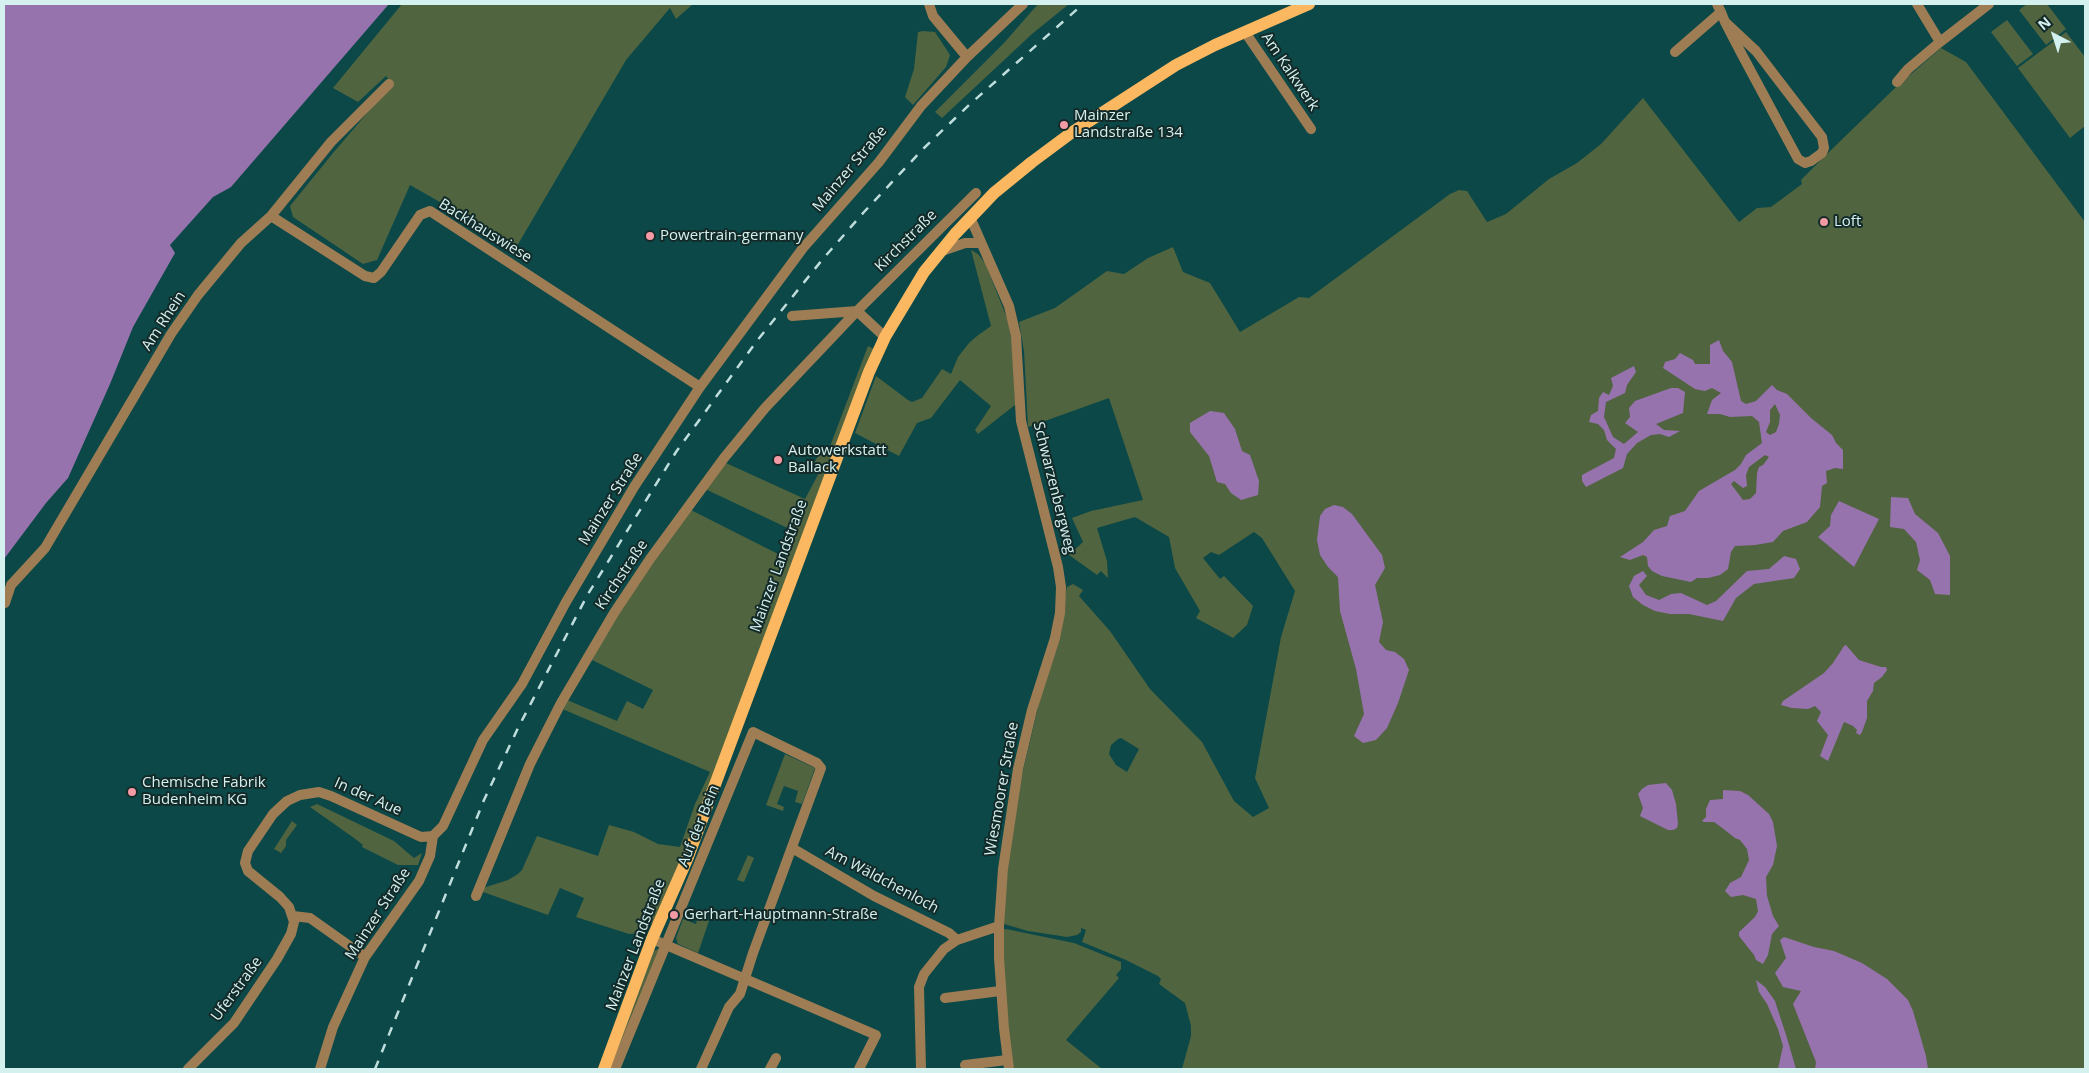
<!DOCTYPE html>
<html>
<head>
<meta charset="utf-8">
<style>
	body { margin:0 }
	#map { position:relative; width:2089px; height:1073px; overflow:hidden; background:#0b4847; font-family:"Open Sans",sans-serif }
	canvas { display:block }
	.frame { position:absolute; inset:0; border:5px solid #d5f1ef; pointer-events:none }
	.north { position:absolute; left:2029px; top:10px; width:50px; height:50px; -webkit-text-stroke:4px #132a29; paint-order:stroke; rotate:320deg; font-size:14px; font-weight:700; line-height:20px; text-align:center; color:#d5f1ef }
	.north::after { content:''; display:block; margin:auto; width:18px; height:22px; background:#d5f1ef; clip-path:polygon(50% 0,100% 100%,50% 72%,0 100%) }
</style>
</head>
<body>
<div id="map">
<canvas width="2089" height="1073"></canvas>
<div class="frame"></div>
<div class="north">N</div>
</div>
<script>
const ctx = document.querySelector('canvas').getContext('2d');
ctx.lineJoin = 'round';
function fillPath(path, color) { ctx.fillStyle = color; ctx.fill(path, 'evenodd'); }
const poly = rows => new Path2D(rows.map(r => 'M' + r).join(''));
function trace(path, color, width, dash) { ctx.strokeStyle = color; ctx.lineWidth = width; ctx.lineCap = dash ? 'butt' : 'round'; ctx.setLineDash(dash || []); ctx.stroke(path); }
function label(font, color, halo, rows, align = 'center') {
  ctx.font = font + ' "Open Sans",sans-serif'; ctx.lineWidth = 4; ctx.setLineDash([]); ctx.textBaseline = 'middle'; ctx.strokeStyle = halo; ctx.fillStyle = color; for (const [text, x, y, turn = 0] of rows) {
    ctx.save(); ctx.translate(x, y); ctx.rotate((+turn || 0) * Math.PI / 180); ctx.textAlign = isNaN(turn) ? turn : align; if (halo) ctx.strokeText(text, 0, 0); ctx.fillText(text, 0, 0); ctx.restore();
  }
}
fillPath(poly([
	[402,4,693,4,676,19,670,8,626,60,517,246,410,185,377,260,363,264,293,217,290,206,333,153,392,84,386,76,358,102,333,88],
	[1038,4,1069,4,1032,34,942,118,935,112,1004,43],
	[2027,4,2047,4,2066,29,2046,45,2019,10],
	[2007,20,2033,54,2017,66,1991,32],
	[923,31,935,32,950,55,946,67,913,105,905,97,914,69,918,32],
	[2066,32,2085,57,2085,126,2070,138,2018,68],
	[1941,48,1966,62,2085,222,2085,1069,1182,1069,1191,1036,1191,1026,1185,1003,1159,984,1161,979,1158,976,1126,960,1082,942,1086,930,1081,928,1081,932,1077,935,1067,937,1028,931,1004,924,1003,922,1013,812,1067,587,1073,584,1083,590,1079,596,1110,631,1150,689,1202,742,1234,801,1253,817,1269,808,1255,778,1281,637,1295,591,1262,538,1254,532,1219,555,1211,552,1203,558,1220,579,1224,576,1253,606,1247,625,1233,638,1196,618,1200,611,1175,568,1169,537,1135,517,1097,528,1107,561,1108,578,1101,571,1097,575,1069,555,1083,542,1072,518,1091,511,1143,500,1109,398,1028,427,1024,351,1019,322,1055,308,1107,271,1124,274,1148,258,1173,247,1183,272,1210,283,1240,332,1299,297,1309,298,1450,194,1459,190,1467,191,1487,222,1506,214,1549,179,1577,163,1601,144,1643,98,1739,222,1757,208,1771,207,1802,184,1801,180,1830,151,1895,88],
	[1121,738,1139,749,1127,772,1116,765,1109,754,1111,745,1118,739],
	[971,250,978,254,985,263,1007,318,1014,351,1015,405,978,434,975,430,991,406,960,380,931,418,917,423,899,456,855,433,876,376,908,400,912,402,922,398,942,369,951,374,958,357,969,343,977,336,991,326],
	[868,346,874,349,677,871,654,924,652,923,643,933,629,934,576,917,584,898,560,888,548,915,483,892,483,888,508,880,518,874,522,870,537,836,598,856,609,825,634,832,658,844,680,847,695,804,710,772,560,708,567,700,617,721,627,701,643,709,653,690,592,660,617,612,689,509,784,557,794,531,703,488,726,463,805,499,821,469,813,465,823,447,829,449],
	[785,754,815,768,802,804,795,802,798,791,784,786,777,804,784,807,783,811,766,805],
	[317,804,394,841,414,858,422,853,418,865,398,865,362,847,363,845,354,838,310,807],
	[292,821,297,825,286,840,286,846,281,853,274,849],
	[748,855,754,858,744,882,737,880],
	[686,913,709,921,698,953,678,944,676,938,683,919,696,924,697,920,685,915],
	[1006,929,1074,943,1121,962,1121,969,1116,975,1119,978,1066,1040,1102,1069,1012,1069,1008,1019,1004,1016,1004,943,1002,930],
	[659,948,660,949,610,1069,654,951]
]), '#506440');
fillPath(poly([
	[4,4,389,4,231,187,213,197,170,245,175,253,133,327,110,384,68,478,46,503,4,559],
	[1719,340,1723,351,1732,362,1741,401,1746,404,1756,401,1772,385,1777,390,1787,394,1811,418,1832,435,1836,443,1843,450,1843,469,1835,468,1826,471,1827,483,1822,486,1820,507,1807,522,1783,531,1773,542,1755,545,1735,546,1731,552,1728,569,1720,575,1708,578,1697,578,1691,582,1662,576,1652,571,1648,566,1647,557,1643,555,1630,560,1620,557,1643,542,1654,530,1667,526,1670,516,1685,511,1699,491,1735,470,1741,464,1746,455,1762,443,1759,422,1752,416,1730,417,1720,414,1707,414,1712,400,1721,393,1712,388,1705,391,1695,389,1663,368,1665,362,1675,359,1680,353,1693,360,1695,364,1710,364,1710,345],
	[1775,404,1780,415,1779,424,1776,432,1770,435,1766,432,1770,422,1770,410],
	[1765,455,1769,457,1763,465,1759,467,1757,473,1756,493,1750,499,1743,500,1731,484,1734,481,1743,488,1747,486,1746,475,1749,467],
	[1634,366,1636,372,1627,385,1625,393,1606,402,1604,417,1613,437,1624,444,1638,432,1625,423,1630,417,1629,408,1635,401,1671,388,1678,388,1685,392,1683,413,1656,424,1664,430,1680,431,1669,437,1660,434,1651,435,1637,443,1627,454,1623,468,1586,487,1582,481,1582,475,1614,458,1616,449,1607,440,1604,430,1598,424,1589,422,1591,415,1598,411,1599,398,1603,392,1609,395,1613,386,1611,378],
	[1210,411,1224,413,1235,429,1242,451,1250,455,1259,481,1258,495,1241,500,1231,493,1225,484,1217,482,1209,456,1190,432,1190,423],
	[1891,497,1908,498,1915,514,1938,533,1950,556,1950,595,1935,594,1930,580,1917,570,1920,560,1916,542,1904,529,1890,527],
	[1839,501,1879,519,1854,567,1818,537,1830,526,1831,515],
	[1334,505,1343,507,1352,514,1382,555,1385,568,1375,585,1383,622,1379,642,1386,650,1395,652,1404,659,1409,670,1398,703,1387,728,1376,740,1363,743,1354,736,1364,714,1356,669,1340,611,1338,577,1328,567,1320,555,1317,540,1320,516,1325,509],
	[1784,556,1796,559,1800,569,1794,578,1754,584,1736,598,1723,621,1689,614,1670,614,1655,611,1643,605,1633,597,1629,586,1634,576,1643,571,1647,576,1639,585,1646,595,1659,600,1671,594,1681,593,1707,605,1716,601,1747,571,1769,569],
	[1846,645,1859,660,1881,667,1886,667,1887,670,1882,677,1874,683,1873,691,1867,701,1867,718,1862,732,1860,735,1856,733,1857,730,1853,726,1844,722,1828,761,1820,756,1828,735,1817,721,1821,712,1815,706,1808,709,1792,708,1781,705,1783,701,1824,673,1833,663,1844,646],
	[1666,783,1672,790,1676,804,1678,824,1677,828,1673,830,1668,830,1640,816,1643,808,1638,794,1642,789,1648,785],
	[1723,790,1740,791,1748,795,1769,814,1773,822,1777,846,1773,865,1766,877,1767,896,1773,916,1779,926,1772,934,1768,955,1763,964,1756,960,1754,955,1739,936,1739,932,1755,917,1758,911,1756,899,1743,895,1731,897,1725,891,1730,883,1741,877,1749,860,1747,849,1740,840,1735,838,1721,827,1714,822,1704,822,1702,821,1706,817,1706,809,1710,800,1723,799],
	[1784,937,1814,947,1834,951,1862,963,1887,979,1908,1000,1913,1011,1926,1056,1928,1069,1815,1069,1816,1062,1793,1004,1801,991,1783,987,1775,973,1786,958,1780,940],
	[1756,980,1765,987,1775,1001,1787,1038,1796,1069,1778,1069,1783,1046,1778,1029,1767,1004,1759,992]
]), '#9773ad');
trace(poly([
	[929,4,933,16,967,57],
	[1717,4,1721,12,1725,22,1740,51,1798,159,1805,163,1811,161,1822,153,1824,148,1822,137,1756,51,1725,22],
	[1917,4,1940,42],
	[1245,32,1311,129],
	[1675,52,1721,12],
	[1897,82,1908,69,1940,42,1989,4],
	[271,216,365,276,374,278,381,272,420,215,430,211,700,387],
	[970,217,1009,306,1016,336,1021,421,1058,567,1061,587,1060,613,1055,638,1032,710,1018,769,1003,869,999,926,999,958,1004,1028,1009,1069],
	[942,251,965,243,981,243],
	[792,316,857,311,885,337],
	[5,603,11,585,45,548,171,334,198,295,241,243,271,216,331,142,389,84],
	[792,848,874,896,949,933,957,940],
	[476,896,530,764,561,703,614,613,650,559,724,458,765,408,857,311,976,193],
	[293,916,310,918,365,957],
	[652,939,876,1035,859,1069],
	[945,998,1000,991],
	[965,1065,1007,1060],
	[188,1069,234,1023,277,959,291,934,294,922,289,907,280,897,248,871,245,863,248,851,273,814,287,801,300,795,319,792,331,796,421,837,433,836],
	[320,1069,333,1027,365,957,419,881,430,856,433,836,443,826,483,740,522,684,566,602,634,487,700,387,803,248,879,162,921,106,967,57,1023,4],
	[615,1069,753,732,817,763,821,768,753,953,740,994,729,1007,701,1069],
	[770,1069,776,1058],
	[921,1069,919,987,924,974,944,949,957,940,999,926]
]), '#9e7d54', 10);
trace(poly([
	[604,1069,652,939,688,857,869,372,885,337,924,272,955,234,994,193,1032,162,1071,133,1176,65,1215,45,1309,4]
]), '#fcb860', 12);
trace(poly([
	[375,1069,484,800,518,728,588,594,676,452,756,342,822,260,864,212,924,148,969,105,1083,4]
]), '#bedddc', 2.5, [9, 9]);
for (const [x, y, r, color] of [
	[1064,125,5,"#f49aa5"],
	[1824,222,5,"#f49aa5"],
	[650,236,5,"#f49aa5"],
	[778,460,5,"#f49aa5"],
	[132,792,5,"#f49aa5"],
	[674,915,5,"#f49aa5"]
]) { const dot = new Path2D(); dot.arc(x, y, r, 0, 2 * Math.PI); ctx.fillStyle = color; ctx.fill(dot); trace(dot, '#132a29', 2); }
label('15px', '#d5f1ef', '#132a29', [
	["Am Kalkwerk",1290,72,56],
	["Mainzer Straße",850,169,-50],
	["Backhauswiese",485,231,32],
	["Kirchstraße",906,241,-45],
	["Am Rhein",164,321,-57],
	["Schwarzenbergweg",1054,488,76],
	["Mainzer Straße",611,499,-58],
	["Mainzer Landstraße",779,566,-70],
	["Kirchstraße",622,575,-56],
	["Wiesmoorer Straße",1002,789,-80],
	["In der Aue",368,797,24],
	["Auf der Bein",699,826,-68],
	["Am Wäldchenloch",882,880,28],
	["Mainzer Straße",378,914,-57],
	["Mainzer Landstraße",636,945,-69],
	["Uferstraße",237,989,-54]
]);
label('15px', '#d5f1ef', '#132a29', [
	["Mainzer",1074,116],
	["Landstraße 134",1074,133],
	["Loft",1834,222],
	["Powertrain-germany",660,236],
	["Autowerkstatt",788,451],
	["Ballack",788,468],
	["Chemische Fabrik",142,783],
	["Budenheim KG",142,800],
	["Gerhart-Hauptmann-Straße",684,915]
], 'left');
</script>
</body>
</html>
